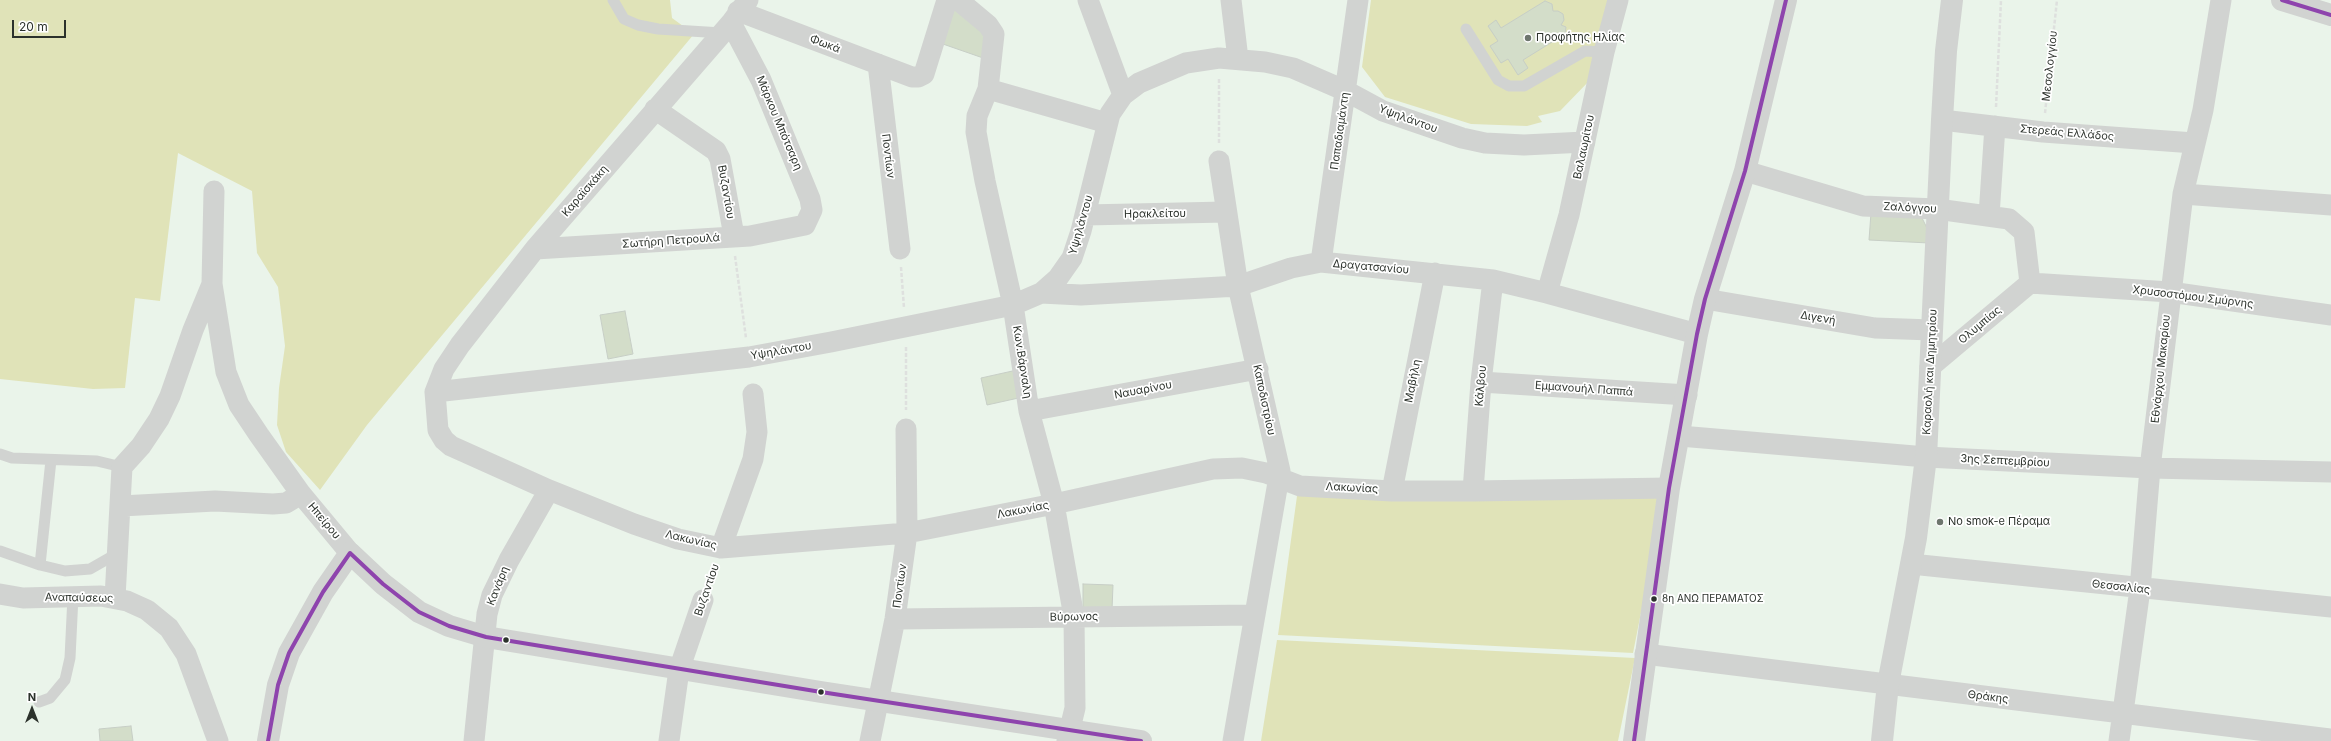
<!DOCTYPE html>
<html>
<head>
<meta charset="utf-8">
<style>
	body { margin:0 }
	#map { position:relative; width:2331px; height:741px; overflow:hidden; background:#eaf4ea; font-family:Inter,sans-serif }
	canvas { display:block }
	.north { position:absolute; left:12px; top:689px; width:40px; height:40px; -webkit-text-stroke:3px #fff; paint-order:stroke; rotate:0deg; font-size:11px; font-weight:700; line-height:16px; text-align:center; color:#2c322c }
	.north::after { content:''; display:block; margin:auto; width:14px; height:18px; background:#2c322c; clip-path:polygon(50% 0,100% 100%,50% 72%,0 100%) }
	.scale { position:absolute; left:12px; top:20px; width:54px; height:18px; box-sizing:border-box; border:2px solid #2c322c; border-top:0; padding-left:5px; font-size:12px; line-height:14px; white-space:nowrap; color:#2c322c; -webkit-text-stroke:3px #fff; paint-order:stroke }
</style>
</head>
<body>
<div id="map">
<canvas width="2331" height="741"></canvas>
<div class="north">N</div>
<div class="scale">20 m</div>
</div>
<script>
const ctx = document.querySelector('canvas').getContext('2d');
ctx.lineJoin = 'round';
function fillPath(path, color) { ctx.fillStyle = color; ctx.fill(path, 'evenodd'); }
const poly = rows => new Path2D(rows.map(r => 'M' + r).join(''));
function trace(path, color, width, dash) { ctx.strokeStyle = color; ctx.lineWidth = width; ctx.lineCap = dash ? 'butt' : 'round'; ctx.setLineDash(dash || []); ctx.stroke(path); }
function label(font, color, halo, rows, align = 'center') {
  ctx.font = font + ' Inter,sans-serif'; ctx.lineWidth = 3.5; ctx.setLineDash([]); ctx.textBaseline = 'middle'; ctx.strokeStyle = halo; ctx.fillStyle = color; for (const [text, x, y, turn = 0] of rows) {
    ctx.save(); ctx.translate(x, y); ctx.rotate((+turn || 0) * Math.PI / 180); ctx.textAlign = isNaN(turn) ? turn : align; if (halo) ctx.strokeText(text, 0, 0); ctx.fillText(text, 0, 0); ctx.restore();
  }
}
fillPath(poly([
	[0,0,670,0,672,18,694,34,367,425,320,490,286,452,277,425,279,388,285,346,278,287,257,253,252,191,178,153,160,301,135,298,125,388,93,389,0,379],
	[1371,0,1609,0,1592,78,1560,111,1538,116,1542,122,1527,126,1471,124,1385,97,1362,67],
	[1297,496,1664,496,1633,653,1278,635],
	[1277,640,1635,658,1618,741,1261,741]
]), '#e0e3b8');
const building = poly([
	[950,1,987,29,986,59,940,43,950,1],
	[1545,1,1552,4,1553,11,1558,11,1563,14,1564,20,1561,25,1566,27,1565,34,1523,60,1528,68,1518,75,1508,59,1501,63,1490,46,1498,41,1488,26,1496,20,1501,28,1545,1],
	[1871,213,1921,216,1929,232,1929,243,1869,240,1871,213],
	[625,311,633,354,608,359,600,315,625,311],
	[1017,370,1023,397,987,405,981,378,1017,370],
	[1083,584,1113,585,1112,610,1083,610,1083,584],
	[131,726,133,741,100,741,99,729,131,726]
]);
fillPath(building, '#d3ddc9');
trace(building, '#c7cec6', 1);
trace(poly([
	[1996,107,2001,0],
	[2045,113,2057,0],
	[1219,143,1219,78],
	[735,256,746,338],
	[901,267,904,308],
	[906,347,906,410],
	[709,583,715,567]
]), '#dee0de', 2.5, [4, 2]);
trace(poly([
	[613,0,624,19,638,25,658,29,722,33],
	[1466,29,1498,80,1509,86,1524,86,1585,51,1604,52],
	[0,454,12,458,97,461,122,467],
	[51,460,40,565,65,571,90,569,118,553],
	[0,551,40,565],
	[39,702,50,698,65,680,70,658,73,596]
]), '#d1d3d1', 11);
trace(poly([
	[958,0,988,25,994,34,988,89,977,116,976,132,985,181,1013,305,1029,411,1054,504,1074,617,1075,708,1067,741],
	[1088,0,1123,95],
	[1231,0,1238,59],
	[738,11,912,77,918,77,924,74,947,0],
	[878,64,900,249],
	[988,89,1107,123],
	[655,109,716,151,720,159,734,236],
	[1942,120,2043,132,2194,143],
	[1219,161,1238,286,1280,471,1233,741],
	[1745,171,1863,206,1937,209,2009,219,2024,232,2030,283],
	[214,191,212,284,226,372,239,405,259,435,301,494,350,553],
	[2183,194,2331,205],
	[1085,215,1226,212],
	[1989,216,1995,126],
	[535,249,750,236,805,225,812,210,810,199,761,80,731,23],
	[1321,262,1358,0],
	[2030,283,2170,292,2331,315],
	[1041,293,1081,295,1238,286,1291,268,1321,262,1493,280,1547,293,1697,334],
	[1547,293,1569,215,1604,52,1618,0],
	[1705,299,1875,328,1932,330],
	[1930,367,2030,283],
	[1481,382,1687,395],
	[435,392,749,357,831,342,1013,305,1041,293,1058,278,1072,258,1081,231,1110,114,1123,95,1139,83,1186,63,1219,58,1265,62,1293,68,1346,91,1383,111,1462,138,1485,143,1524,145,1585,142],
	[435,392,438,430,444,440,451,446,549,490,634,524,678,539,721,548,907,533,1054,504,1213,469,1242,468,1266,473,1300,486,1392,491,1473,491,1669,488],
	[435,392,444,369,460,345,535,249,731,23,748,0],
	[1029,411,1258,369],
	[1680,436,1926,457,2150,468,2331,472],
	[1392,491,1435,273],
	[1473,491,1481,382,1493,280],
	[121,506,215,501,273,504,286,503,301,494],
	[721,548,753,459,757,432,753,394],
	[1911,564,2331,607],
	[0,594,23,598,101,596,127,601,147,610,169,628,186,654,218,741],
	[115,598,122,467,141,446,159,419,170,396,193,330,212,284],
	[895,619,1253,615],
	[1645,654,2331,739],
	[474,741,487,614,492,595,509,560,549,490],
	[669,741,679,670,703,600],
	[870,741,895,619,907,533,906,429],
	[2119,741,2140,589,2150,468,2183,194,2203,110,2221,0]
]), '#d1d3d1', 21);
trace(poly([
	[2282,0,2331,15],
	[268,741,278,685,289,653,323,592,350,553,383,584,419,612,449,626,486,637,821,692,1141,741],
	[1634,741,1669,488,1697,334,1705,299,1745,171,1786,0],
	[1882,741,1888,684,1916,538,1926,457,1942,120,1946,51,1952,0]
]), '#d1d3d1', 22);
trace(poly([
	[2282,0,2331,15],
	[268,741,278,685,289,653,323,592,350,553,383,584,419,612,449,626,486,637,821,692,1141,741],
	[1634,741,1669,488,1697,334,1705,299,1745,171,1786,0]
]), '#8e44ad', 4);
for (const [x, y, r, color] of [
	[1528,38,4,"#6e766e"],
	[1940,522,4,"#6e766e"],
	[1654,599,3.5,"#2c322c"],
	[506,640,3.5,"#2c322c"],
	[821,692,3.5,"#2c322c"]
]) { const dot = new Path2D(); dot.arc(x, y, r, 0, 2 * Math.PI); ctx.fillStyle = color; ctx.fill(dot); trace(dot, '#fff', 1.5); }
label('10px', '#2c322c', '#fff', [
	["8η ΑΝΩ ΠΕΡΑΜΑΤΟΣ",1662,599]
], 'left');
label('11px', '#2c322c', '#fff', [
	["Προφήτης Ηλίας",1536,38],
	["No smok-e Πέραμα",1948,522]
], 'left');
label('11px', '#2c322c', '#fff', [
	["Φωκά",825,44,21],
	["Μεσολογγίου",2050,66,-84],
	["Υψηλάντου",1408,119,20],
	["Μάρκου Μπότσαρη",779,123,67],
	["Παπαδιαμάντη",1340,131,-82],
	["Στερεάς Ελλάδος",2067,133,5],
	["Βαλαωρίτου",1584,147,-78],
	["Ποντίων",888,156,83],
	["Καραϊσκάκη",585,191,-49],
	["Βυζαντίου",726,192,80],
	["Ζαλόγγου",1910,208,3],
	["Ηρακλείτου",1155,214,-1],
	["Υψηλάντου",1081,225,-74],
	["Σωτήρη Πετρουλά",671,241,-4],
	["Δραγατσανίου",1371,267,5],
	["Χρυσοστόμου Σμύρνης",2193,297,7],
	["Διγενή",1818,318,10],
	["Ολυμπίας",1980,325,-40],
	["Υψηλάντου",781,351,-10],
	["Κων.Βάρναλη",1022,362,81],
	["Εθνάρχου Μακαρίου",2161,369,-84],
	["Καραολή και Δημητρίου",1930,372,-87],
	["Μαβήλη",1413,381,-79],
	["Κάλβου",1481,386,-85],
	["Εμμανουήλ Παππά",1584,389,4],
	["Ναυαρίνου",1143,390,-11],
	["Καποδιστρίου",1264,400,78],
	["3ης Σεπτεμβρίου",2005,461,3],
	["Λακωνίας",1352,488,3],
	["Λακωνίας",1023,510,-11],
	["Ηπείρου",324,521,50],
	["Λακωνίας",691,540,13],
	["Κανάρη",498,586,-68],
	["Ποντίων",900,586,-82],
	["Θεσσαλίας",2121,587,6],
	["Βυζαντίου",707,590,-71],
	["Αναπαύσεως",79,598,1],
	["Βύρωνος",1074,617,-1],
	["Θράκης",1988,697,7]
]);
</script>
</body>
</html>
